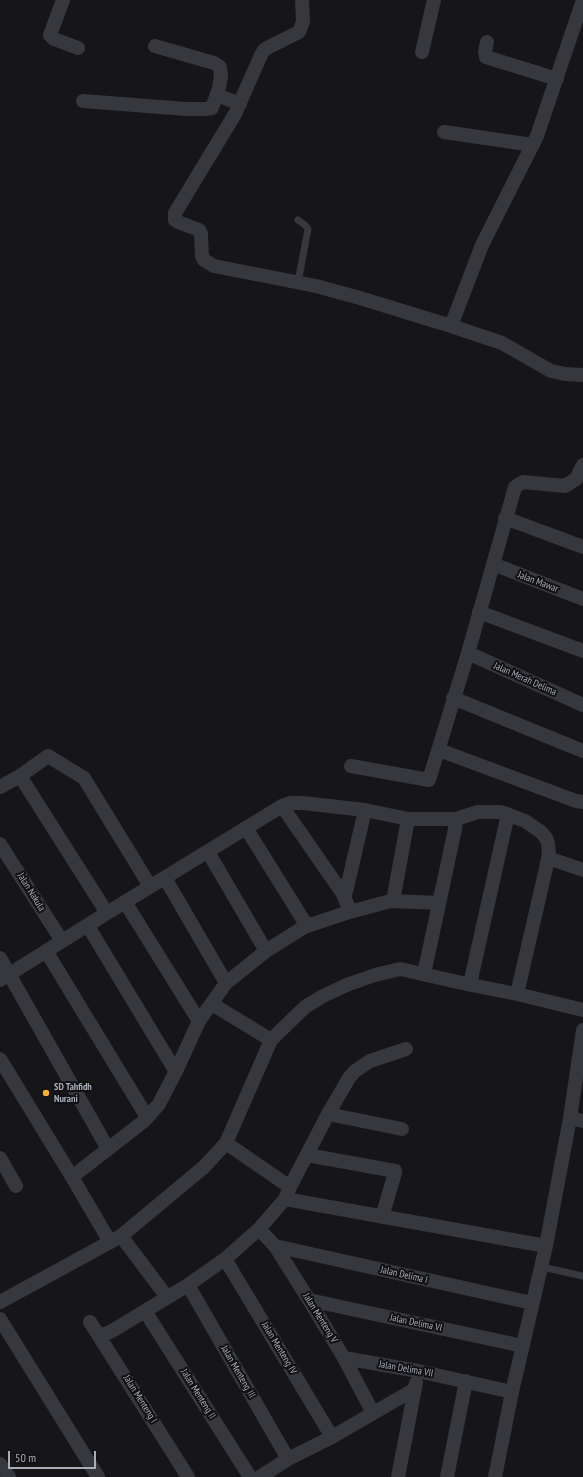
<!DOCTYPE html>
<html>
<head>
<meta charset="utf-8">
<style>
	body { margin:0 }
	#map { position:relative; width:583px; height:1477px; overflow:hidden; background:#161618; font-family:"PT Sans Narrow",sans-serif }
	canvas { display:block }
	.scale { position:absolute; left:8px; top:1451px; width:88px; height:18px; box-sizing:border-box; border:2px solid #a8adb8; border-top:0; padding-left:5px; font-size:12px; line-height:14px; white-space:nowrap; color:#a8adb8; -webkit-text-stroke:3px #111113; paint-order:stroke }
</style>
</head>
<body>
<div id="map">
<canvas width="583" height="1477"></canvas>
<div class="scale">50 m</div>
</div>
<script>
const ctx = document.querySelector('canvas').getContext('2d');
ctx.lineJoin = 'round';
const poly = rows => new Path2D(rows.map(r => 'M' + r).join(''));
function trace(path, color, width, dash) { ctx.strokeStyle = color; ctx.lineWidth = width; ctx.lineCap = dash ? 'butt' : 'round'; ctx.setLineDash(dash || []); ctx.stroke(path); }
function label(font, color, halo, rows, align = 'center') {
  ctx.font = font + ' "PT Sans Narrow",sans-serif'; ctx.lineWidth = 4; ctx.setLineDash([]); ctx.textBaseline = 'middle'; ctx.strokeStyle = halo; ctx.fillStyle = color; for (const [text, x, y, turn = 0] of rows) {
    ctx.save(); ctx.translate(x, y); ctx.rotate((+turn || 0) * Math.PI / 180); ctx.textAlign = isNaN(turn) ? turn : align; if (halo) ctx.strokeText(text, 0, 0); ctx.fillText(text, 0, 0); ctx.restore();
  }
}
trace(poly([
	[298,282,308,229,305,225,298,220],
	[542,1267,583,1276]
]), '#37383d', 7);
trace(poly([
	[63,0,50,35,54,39,78,48],
	[302,0,303,22,299,32,269,47,264,50,261,55,235,114,175,213,175,220,178,222,199,230,201,234,202,256,204,260,214,266,316,286,360,298,451,326,482,245,537,136,583,0],
	[487,42,485,51,486,57,557,79],
	[422,52,434,0],
	[217,95,240,104],
	[83,101,186,109,206,109,212,108,219,88,221,76,220,67,214,63,155,46],
	[444,132,533,145],
	[451,326,502,343,551,371,565,374,583,375],
	[505,518,583,547],
	[493,564,583,599],
	[479,612,583,651],
	[468,653,583,705],
	[453,698,583,751],
	[439,750,576,801,583,802],
	[351,766,429,780,468,653,515,487,523,482,565,486,576,479,583,465],
	[20,776,107,913],
	[0,787,20,776,48,756,84,778,150,886],
	[282,806,343,894,350,911],
	[246,828,307,926],
	[0,844,62,941],
	[208,852,266,951],
	[548,858,583,870],
	[165,878,226,983],
	[343,894,346,892,365,810],
	[393,901,408,819],
	[125,902,199,1021],
	[88,926,176,1072],
	[46,951,147,1117],
	[0,958,108,1149],
	[424,974,455,829,456,819],
	[0,980,107,913,282,806,291,803,303,803,365,810,408,819,456,819,478,812,501,812,525,821,541,832,546,838,548,843,549,855,517,994],
	[471,985,472,975,508,814],
	[212,1004,271,1040],
	[0,1059,72,1177],
	[328,1114,402,1129],
	[570,1118,583,1121],
	[307,1155,395,1171,395,1173,382,1217],
	[0,1158,16,1186],
	[290,1187,328,1114,349,1078,355,1071,370,1061,406,1049],
	[285,1199,546,1246,512,1392,495,1477],
	[259,1229,275,1246,309,1300,344,1358,373,1413],
	[121,1236,167,1297],
	[110,1242,72,1177,144,1121,159,1104,177,1069,199,1021,226,983,266,951,304,927,346,913,383,903,391,901,439,903],
	[275,1246,532,1303],
	[546,1246,570,1118,583,1030],
	[225,1259,332,1437],
	[188,1285,288,1459],
	[309,1300,523,1346],
	[0,1302,121,1236,204,1167,226,1143,271,1040,305,1007,323,996,349,984,375,975,400,969,471,985,517,994,583,1010],
	[145,1311,250,1477],
	[0,1319,98,1477],
	[90,1322,188,1477],
	[100,1336,112,1331,188,1285,225,1259,259,1229,285,1199,290,1187,226,1143],
	[344,1358,418,1371,512,1392],
	[0,1464,9,1477],
	[260,1477,288,1459,332,1437,415,1389],
	[398,1477,416,1383],
	[447,1477,466,1381]
]), '#37383d', 14);
for (const [x, y, r, color] of [
	[46,1093,4,"#f2b134"]
]) { const dot = new Path2D(); dot.arc(x, y, r, 0, 2 * Math.PI); ctx.fillStyle = color; ctx.fill(dot); trace(dot, '#111113', 1.5); }
label('10px', '#a8adb8', '#111113', [
	["Jalan Mawar",538,582,21],
	["Jalan Merah Delima",525,679,24],
	["Jalan Nakula",31,892,58],
	["Jalan Delima I",404,1275,13],
	["Jalan Menteng V",320,1318,58],
	["Jalan Delima VI",416,1323,12],
	["Jalan Menteng IV",279,1348,59],
	["Jalan Delima VII",406,1369,10],
	["Jalan Menteng III",238,1372,60],
	["Jalan Menteng II",198,1394,58],
	["Jalan Menteng I",140,1399,58]
]);
label('bold 10px', '#a8adb8', '#111113', [
	["SD Tahfidh",54,1087],
	["Nurani",54,1099]
], 'left');
</script>
</body>
</html>
